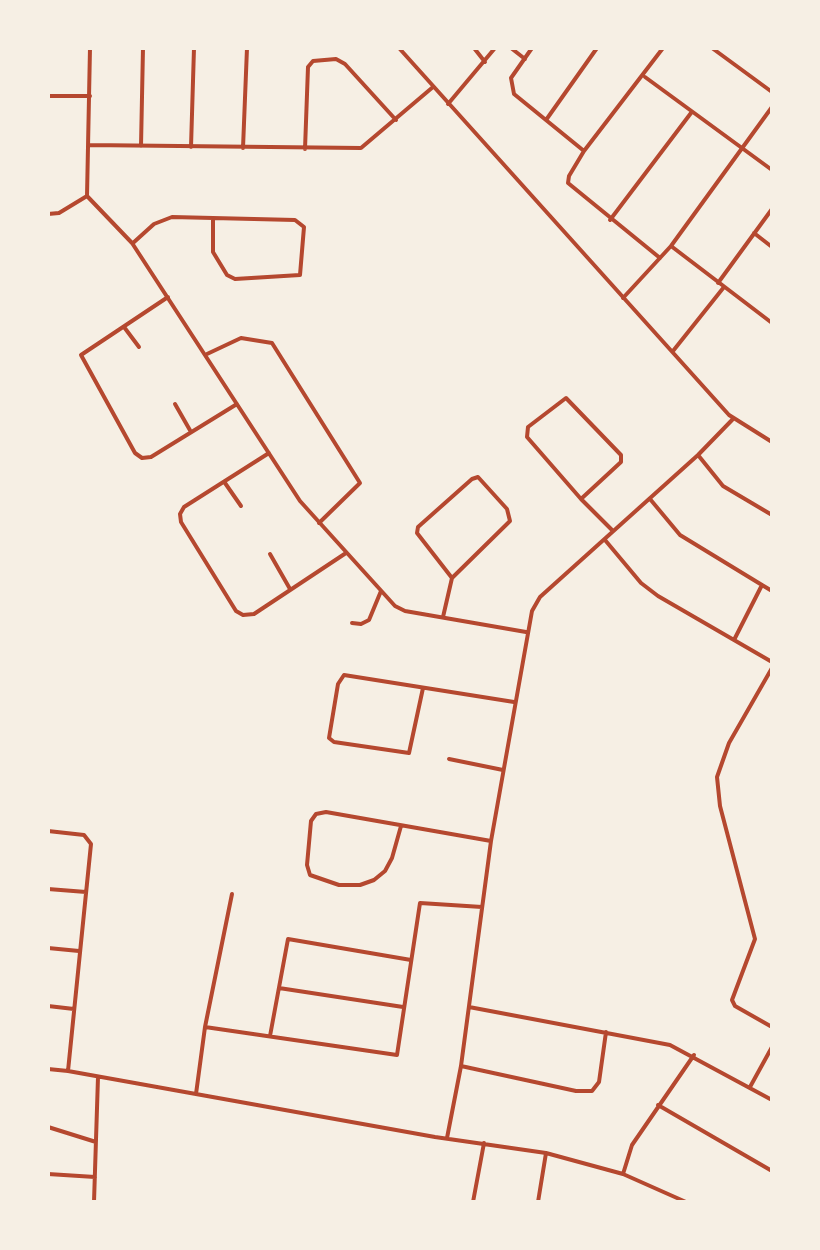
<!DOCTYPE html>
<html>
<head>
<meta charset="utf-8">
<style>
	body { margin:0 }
	#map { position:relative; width:820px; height:1250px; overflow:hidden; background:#f6efe4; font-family:Poppins,sans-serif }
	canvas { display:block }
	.frame { position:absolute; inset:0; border:50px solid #f6efe4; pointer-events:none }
</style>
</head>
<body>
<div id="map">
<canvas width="820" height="1250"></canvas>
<div class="frame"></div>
</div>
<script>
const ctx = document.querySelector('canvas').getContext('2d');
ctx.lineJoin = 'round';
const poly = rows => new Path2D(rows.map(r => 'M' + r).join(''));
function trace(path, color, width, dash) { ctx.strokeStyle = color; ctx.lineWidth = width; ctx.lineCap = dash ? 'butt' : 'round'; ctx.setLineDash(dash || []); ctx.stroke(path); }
trace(poly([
	[90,48,87,196,132,243,300,501,395,606,405,611,526,632],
	[399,48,729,415,772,442],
	[474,48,485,62],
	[511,48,525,59],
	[532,48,511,78,514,94,584,151],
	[712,48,772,92],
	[645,77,772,170],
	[48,96,90,96],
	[448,104,495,48],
	[546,120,597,48],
	[88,145,361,148,433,87],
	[141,146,143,48],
	[191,147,194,48],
	[243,148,247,48],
	[305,149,308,67,313,61,336,59,345,64,396,120],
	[48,214,59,213,87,196],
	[610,220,691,113],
	[754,233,772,247],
	[133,243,154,224,172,217,295,220,304,227,300,275,235,279,227,275,213,252,213,219],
	[671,246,772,323],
	[660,258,568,183,569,176,584,151,663,48],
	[718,283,772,209],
	[168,297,81,355,135,453,142,458,151,457,237,404],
	[623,298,671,246,772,107],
	[124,327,139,347],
	[673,351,724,287],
	[207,354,241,338,272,343,360,483,319,523],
	[175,404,191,432],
	[269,453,184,507,180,514,181,522,236,611,243,615,254,614,346,553],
	[698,455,723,486,772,515],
	[225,483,241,506],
	[581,499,621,462,621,455,566,398,528,427,527,437,581,499,612,530],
	[650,499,680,535,762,585,734,640],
	[605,540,641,583,658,596,772,662],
	[270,554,290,589],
	[762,585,772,591],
	[443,617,452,578,510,521,507,509,478,477,472,479,418,527,417,533,452,578],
	[352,623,361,624,369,620,381,591],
	[772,668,729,743,717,777,720,806,755,939,732,1000,735,1006,772,1027],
	[423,688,409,753,334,742,329,738,338,684,344,675,514,702],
	[449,759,503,770],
	[401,826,392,858,385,871,374,880,360,885,339,885,310,875,307,865,311,821,316,814,326,812,491,841],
	[48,831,84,835,91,844,68,1071,48,1069],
	[48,889,86,892],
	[48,948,79,951],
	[279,988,403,1007],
	[48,1006,74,1009],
	[469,1007,670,1045,772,1100],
	[205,1027,232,894],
	[270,1036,288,939,411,960],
	[461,1066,576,1091,592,1091,599,1082,606,1032],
	[68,1071,435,1137,546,1153,623,1174,686,1202],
	[750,1087,772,1047],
	[196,1094,205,1027,397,1055,420,903,482,907],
	[658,1105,772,1171],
	[48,1127,96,1142],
	[447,1138,461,1066,491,841,532,611,540,597,698,455,733,419],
	[48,1174,95,1177],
	[623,1174,632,1145,694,1055],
	[94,1202,98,1077],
	[473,1202,484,1143],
	[538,1202,546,1153]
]), '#b5482f', 4);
</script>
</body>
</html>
